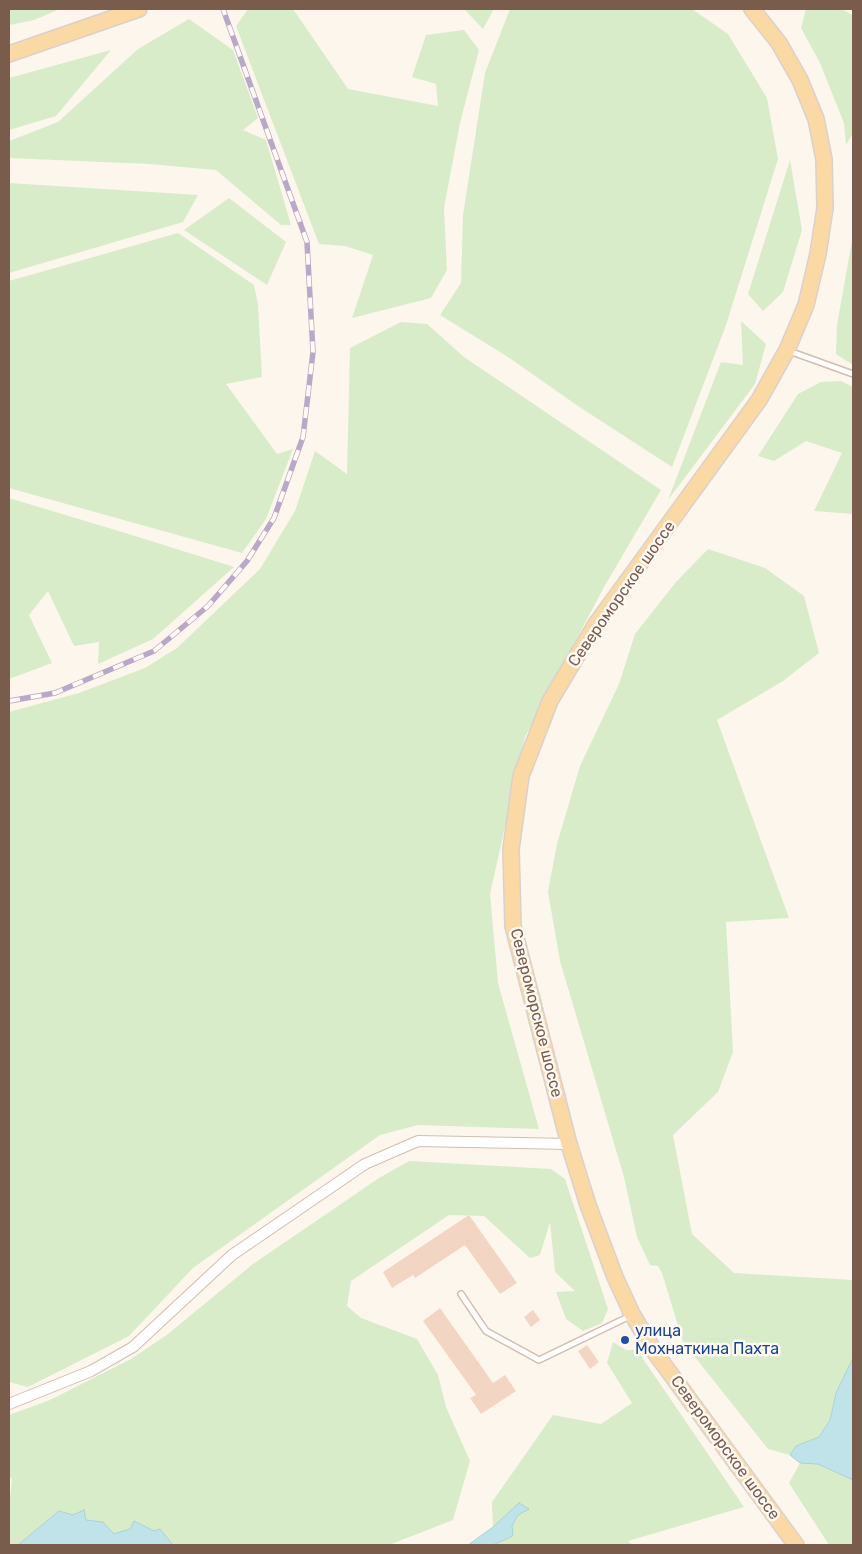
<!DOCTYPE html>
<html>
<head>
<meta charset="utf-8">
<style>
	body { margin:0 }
	#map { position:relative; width:862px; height:1554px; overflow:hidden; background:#fdf6ec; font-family:Rubik,sans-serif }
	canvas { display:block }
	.frame { position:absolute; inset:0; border:10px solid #7a5c4d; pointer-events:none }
</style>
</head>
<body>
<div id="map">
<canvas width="862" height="1554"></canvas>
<div class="frame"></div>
</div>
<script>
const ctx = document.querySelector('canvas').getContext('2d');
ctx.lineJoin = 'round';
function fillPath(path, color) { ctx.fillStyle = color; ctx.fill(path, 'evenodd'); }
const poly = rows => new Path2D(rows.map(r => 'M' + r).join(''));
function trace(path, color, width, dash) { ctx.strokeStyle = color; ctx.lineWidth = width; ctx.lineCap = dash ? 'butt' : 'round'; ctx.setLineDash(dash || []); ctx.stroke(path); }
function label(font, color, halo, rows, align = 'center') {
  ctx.font = font + ' Rubik,sans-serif'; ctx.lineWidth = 5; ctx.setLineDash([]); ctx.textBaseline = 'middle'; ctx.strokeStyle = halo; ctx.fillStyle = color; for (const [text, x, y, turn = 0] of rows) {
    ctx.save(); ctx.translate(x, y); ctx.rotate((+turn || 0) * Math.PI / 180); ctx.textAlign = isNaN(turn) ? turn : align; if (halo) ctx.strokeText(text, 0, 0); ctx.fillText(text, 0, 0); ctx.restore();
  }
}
fillPath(poly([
	[9,9,60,9,34,20,9,25],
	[248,9,293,9,348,89,438,106,436,84,412,77,426,35,464,30,479,50,460,123,444,208,447,270,431,298,352,318,373,255,345,246,319,244,236,26],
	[464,9,494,9,483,29],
	[510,9,692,9,728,34,767,98,778,159,726,325,672,467,578,406,508,357,440,315,461,283,463,215,485,73],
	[806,9,841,9,853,15,853,133,846,145,844,123,820,63,801,28],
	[189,19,233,50,258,118,243,130,266,140,291,225,281,225,216,170,149,164,9,158,9,141,58,122,138,49],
	[111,50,56,116,9,130,9,78],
	[790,160,802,230,783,292,763,311,748,294],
	[9,183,198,195,183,222,9,273],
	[229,198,286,242,267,285,184,230],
	[178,233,254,285,258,305,262,377,226,384,277,454,293,449,266,519,242,553,9,488,9,281],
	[853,235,853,365,836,354,837,325],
	[741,321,766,344,755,384,668,500,721,362,743,365],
	[401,322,427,324,464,357,661,490,604,587,525,737,490,894,498,983,539,1129,418,1125,380,1135,193,1268,129,1336,28,1387,9,1382,9,712,79,693,145,668,177,648,260,569,295,511,315,451,347,474,350,348],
	[841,381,853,387,853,514,814,511,842,453,806,441,774,461,758,456,798,394,821,382],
	[9,498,122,532,234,567,153,639,98,664,99,642,74,646,48,591,29,615,52,663,9,679],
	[708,549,765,568,804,596,819,653,783,681,717,720,789,918,726,922,733,1052,718,1092,673,1135,692,1234,734,1273,853,1280,853,1358,836,1393,830,1419,819,1437,796,1446,790,1455,768,1449,683,1342,662,1273,658,1266,650,1265,637,1237,624,1177,560,961,548,892,557,844,580,766,619,684,635,634,676,582],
	[409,1161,551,1169,565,1179,608,1309,602,1323,583,1331,566,1319,556,1292,575,1291,555,1272,550,1222,540,1255,530,1258,484,1216,449,1215,351,1281,347,1306,361,1318,417,1339,438,1375,446,1407,470,1461,453,1520,389,1545,173,1545,160,1529,154,1531,134,1521,130,1529,114,1535,103,1522,86,1520,59,1511,18,1545,9,1545,9,1506,12,1480,9,1474,9,1415,50,1400,131,1359,168,1334,253,1264,379,1178],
	[613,1342,626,1350,637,1350,744,1507,628,1541,633,1545,493,1545,511,1537,512,1526,518,1515,493,1527,492,1502,553,1415,601,1424,632,1403,607,1363],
	[800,1463,818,1464,853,1480,853,1545,829,1545,789,1483]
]), '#d8ecc9');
const water = poly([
	[853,1358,853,1480,818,1464,800,1463,790,1455,796,1446,819,1437,830,1420,836,1393,853,1358],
	[519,1503,529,1509,518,1515,512,1526,513,1535,511,1537,493,1545,468,1545,493,1527,519,1503],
	[84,1510,86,1520,103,1522,114,1534,130,1529,134,1521,154,1531,160,1529,173,1545,18,1545,59,1511,73,1515,84,1510]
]);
fillPath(water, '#bfe3e8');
trace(water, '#a5d3da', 1);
fillPath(poly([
	[469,1215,517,1283,500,1294,465,1245,415,1278,413,1275,392,1288,383,1272],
	[440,1308,493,1383,505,1375,516,1391,481,1414,470,1398,476,1395,423,1321],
	[533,1310,540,1320,531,1327,524,1317],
	[587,1345,599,1362,590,1369,578,1351]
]), '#f3d5c3');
const lane = poly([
	[789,351,853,374],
	[461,1294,486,1331,539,1360,630,1316]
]);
const street = poly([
	[9,1404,91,1371,133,1347,232,1255,365,1164,418,1141,569,1144]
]);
const primary = poly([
	[752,9,779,43,800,80,816,119,824,159,825,208,818,254,806,305,787,350,759,400,596,624,550,701,521,776,511,849,513,926,569,1144,588,1205,615,1277,632,1314,656,1354,796,1545],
	[9,54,139,9]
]);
trace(lane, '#d1beb0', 8);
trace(street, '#d1beb0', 12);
trace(primary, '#dad1cd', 18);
trace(lane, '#fff', 5);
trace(street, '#fff', 10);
trace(primary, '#fbd9a5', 15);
const rail = poly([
	[9,701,55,693,154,651,208,606,247,561,274,518,303,437,313,352,307,242,223,9]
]);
trace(rail, '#b9a8c9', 5.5);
trace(rail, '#fffaf3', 4, [11]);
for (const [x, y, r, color] of [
	[625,1340,5,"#1a4fb4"]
]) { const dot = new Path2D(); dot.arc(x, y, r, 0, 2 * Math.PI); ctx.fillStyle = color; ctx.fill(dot); trace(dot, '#fffaf3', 2); }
label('16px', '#7a5c4d', '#fffaf3', [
	["Североморское шоссе",622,594,-55],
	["Североморское шоссе",536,1013,76],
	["Североморское шоссе",725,1448,54]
]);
label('16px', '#164399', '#fffaf3', [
	["улица",635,1331],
	["Мохнаткина Пахта",635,1349]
], 'left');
</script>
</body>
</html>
